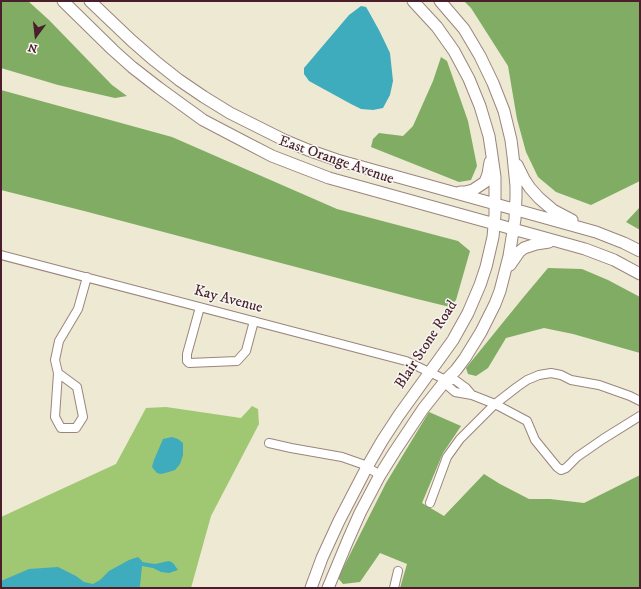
<!DOCTYPE html>
<html>
<head>
<meta charset="utf-8">
<style>
	body { margin:0 }
	#map { position:relative; width:641px; height:589px; overflow:hidden; background:#ede9d2; font-family:"IM FELL DW Pica",serif }
	canvas { display:block }
	.frame { position:absolute; inset:0; border:2px solid #4a1f2b; pointer-events:none }
	.north { position:absolute; left:16px; top:16px; width:40px; height:40px; -webkit-text-stroke:3px #f6f6f2; paint-order:stroke; rotate:195deg; font-size:11px; font-weight:700; line-height:16px; text-align:center; color:#4a1f2b }
	.north::after { content:''; display:block; margin:auto; width:14px; height:18px; background:#4a1f2b; clip-path:polygon(50% 0,100% 100%,50% 72%,0 100%) }
</style>
</head>
<body>
<div id="map">
<canvas width="641" height="589"></canvas>
<div class="frame"></div>
<div class="north">N</div>
</div>
<script>
const ctx = document.querySelector('canvas').getContext('2d');
ctx.lineJoin = 'round';
function fillPath(path, color) { ctx.fillStyle = color; ctx.fill(path, 'evenodd'); }
const poly = rows => new Path2D(rows.map(r => 'M' + r).join(''));
function trace(path, color, width, dash) { ctx.strokeStyle = color; ctx.lineWidth = width; ctx.lineCap = dash ? 'butt' : 'round'; ctx.setLineDash(dash || []); ctx.stroke(path); }
function label(font, color, halo, rows, align = 'center') {
  ctx.font = font + ' "IM FELL DW Pica",serif'; ctx.lineWidth = 3; ctx.setLineDash([]); ctx.textBaseline = 'middle'; ctx.strokeStyle = halo; ctx.fillStyle = color; for (const [text, x, y, turn = 0] of rows) {
    ctx.save(); ctx.translate(x, y); ctx.rotate((+turn || 0) * Math.PI / 180); ctx.textAlign = isNaN(turn) ? turn : align; if (halo) ctx.strokeText(text, 0, 0); ctx.fillText(text, 0, 0); ctx.restore();
  }
}
fillPath(poly([
	[252,406,258,409,259,424,211,516,191,588,1,588,1,517,116,464,146,408,166,407,241,418]
]), '#a0c772');
fillPath(poly([
	[1,1,28,1,49,20,112,85,127,96,115,98,58,85,1,68],
	[464,1,640,1,640,181,591,205,556,192,538,177,526,152,517,119,508,66,471,8],
	[441,57,447,61,468,121,477,166,471,180,459,182,371,147,373,139,379,133,403,136,413,126,433,81],
	[1,90,172,137,337,209,458,241,470,251,456,300,450,307,417,299,88,212,1,190],
	[640,207,640,230,626,222],
	[548,268,582,269,608,280,640,297,640,353,573,334,544,328,506,338,488,368,476,376,468,374,466,368,522,299],
	[429,412,461,426,443,453,422,503,444,516,484,474,500,484,529,499,550,499,584,503,640,475,640,588,400,588,407,564,380,553,360,582,343,584,338,578,386,483]
]), '#80ac64');
fillPath(poly([
	[361,6,366,7,369,12,380,32,390,53,393,81,390,95,383,108,373,110,361,109,351,104,309,81,304,74,304,68,349,15],
	[172,437,178,439,183,443,183,455,180,464,175,470,169,472,161,474,157,473,152,467,154,460,163,439],
	[138,557,142,561,142,562,155,564,169,561,173,563,178,570,169,573,161,572,153,568,142,566,140,586,139,588,1,588,1,581,29,569,58,567,76,576,84,582,93,584,100,580,109,571,129,560]
]), '#3eacbc');
const street = poly([
	[1,255,406,361,446,380,455,380,466,388,472,395],
	[200,307,187,354,187,361,189,363,237,361,246,351,254,321],
	[58,373,77,387,83,417,76,428,61,428,55,417,58,373,55,360,59,341,78,309,87,277],
	[446,380,448,386,455,392,472,395,495,404,527,421,535,440,557,467,561,470,566,468,577,457,603,439,640,416],
	[269,443,291,448,342,457,362,464,380,475],
	[430,503,447,457,460,439,495,404,517,387,527,380,539,375,551,373,561,375,571,380,599,385,630,396,640,401],
	[394,588,398,571]
]);
const secondary = poly([
	[63,1,113,50,132,67,159,88,203,120,245,142,272,156,329,178,585,249,614,260,640,274],
	[90,1,132,41,155,61,179,80,204,97,230,113,284,140,308,150,337,160,596,232,624,243,640,251],
	[517,165,524,179,530,188,539,198,553,210,572,220],
	[460,192,465,192,473,190,485,182,488,174,490,162],
	[510,265,519,252,524,248,536,244,549,242],
	[311,588,322,558,339,521,367,467,382,441,399,415,453,340,468,313,480,285,486,267,493,237,495,215,495,177,491,149,489,136,480,106,469,79,454,51,437,27,413,1],
	[328,588,348,540,360,513,380,475,395,451,423,409,446,380,456,370,465,358,481,332,495,304,500,291,509,256,515,219,516,197,516,186,513,156,511,140,504,111,493,83,480,56,464,29,440,1]
]);
trace(street, '#9c847e', 10);
trace(secondary, '#9c847e', 13);
trace(street, '#fff', 8);
trace(secondary, '#fff', 11);
label('15px', '#4a1f2b', '#f6f6f2', [
	["East Orange Avenue",336,161,19],
	["Kay Avenue",228,300,15],
	["Blair Stone Road",427,345,-57]
]);
</script>
</body>
</html>
